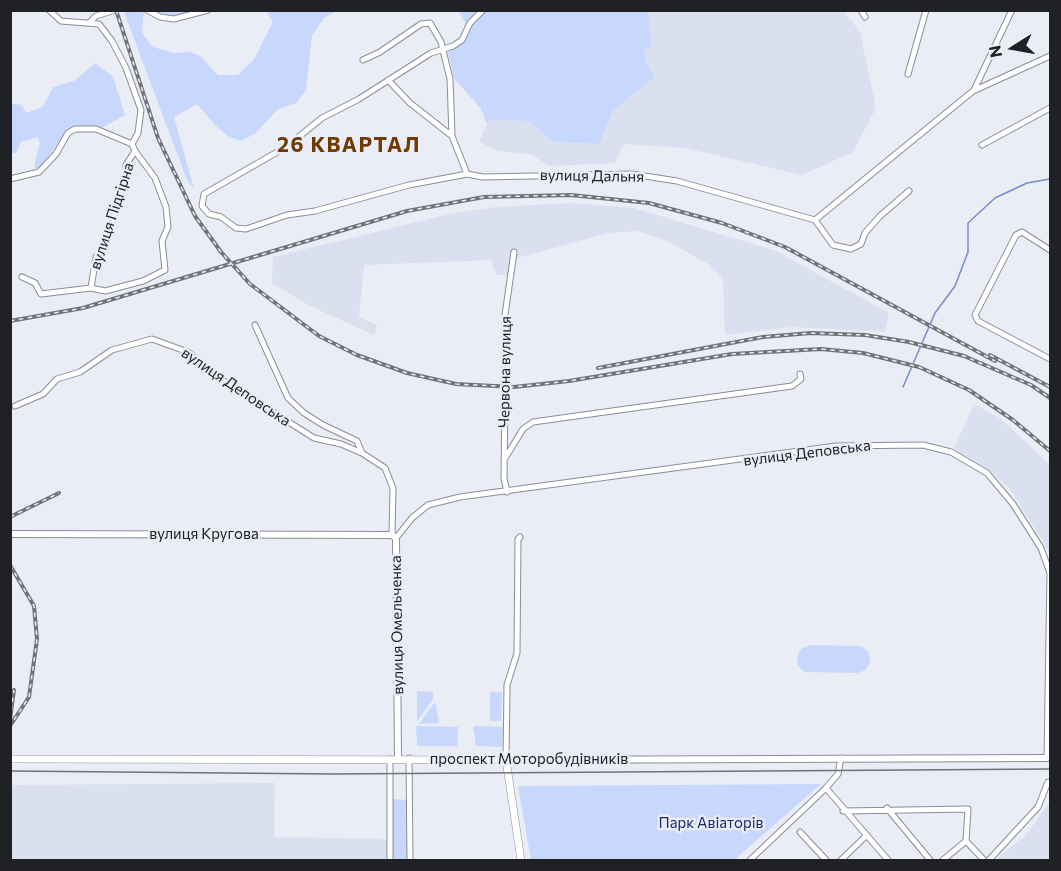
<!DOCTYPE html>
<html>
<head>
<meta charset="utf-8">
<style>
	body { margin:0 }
	#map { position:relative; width:1061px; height:871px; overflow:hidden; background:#eaedf6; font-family:Commissioner,sans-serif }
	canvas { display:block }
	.frame { position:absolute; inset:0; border:12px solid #202124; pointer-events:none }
	.north { position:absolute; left:983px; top:18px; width:60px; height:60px; -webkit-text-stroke:4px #eaedf6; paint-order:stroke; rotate:259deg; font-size:16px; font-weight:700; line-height:24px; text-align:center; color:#202124 }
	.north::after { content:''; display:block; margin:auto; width:21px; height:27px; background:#202124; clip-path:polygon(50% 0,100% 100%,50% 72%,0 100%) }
</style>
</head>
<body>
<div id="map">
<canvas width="1061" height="871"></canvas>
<div class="frame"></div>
<div class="north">N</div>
</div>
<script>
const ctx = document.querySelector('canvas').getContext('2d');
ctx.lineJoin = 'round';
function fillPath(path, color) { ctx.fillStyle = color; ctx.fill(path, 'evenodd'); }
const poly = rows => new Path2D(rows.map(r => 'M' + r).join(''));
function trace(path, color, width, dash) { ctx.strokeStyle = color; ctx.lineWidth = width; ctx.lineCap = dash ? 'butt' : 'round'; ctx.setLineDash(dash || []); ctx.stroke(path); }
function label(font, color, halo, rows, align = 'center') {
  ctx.font = font + ' Commissioner,sans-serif'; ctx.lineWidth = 5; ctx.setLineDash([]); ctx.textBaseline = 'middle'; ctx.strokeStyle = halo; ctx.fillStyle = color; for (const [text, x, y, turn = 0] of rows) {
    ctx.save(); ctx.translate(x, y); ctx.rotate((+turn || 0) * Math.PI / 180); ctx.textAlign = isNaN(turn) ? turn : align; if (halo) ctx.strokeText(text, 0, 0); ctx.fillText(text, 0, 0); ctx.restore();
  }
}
fillPath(poly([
	[648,11,844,11,860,32,876,108,853,152,802,175,685,148,624,144,615,163,549,166,531,154,496,151,479,141,489,120,530,121,554,142,599,144,613,111,655,77,646,61,644,49,652,47],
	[570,203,634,208,776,251,889,313,885,332,792,327,725,335,723,278,708,264,665,240,637,231,608,233,517,258,511,263,508,275,496,275,491,260,364,265,359,317,377,325,374,335,310,306,272,283,273,257,450,214,496,207],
	[974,404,1000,418,1050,465,1050,553,1011,490,988,469,954,449],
	[275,783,274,837,389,839,389,860,11,860,10,785],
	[1050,802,1050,860,995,860,1026,835]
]), '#dae0f0');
fillPath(poly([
	[129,11,144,11,142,33,153,47,174,53,191,52,200,56,218,75,238,75,254,59,273,22,266,11,337,11,324,18,312,36,306,90,296,103,278,109,255,134,240,141,228,136,216,126,197,104,174,117,194,189,187,180,124,12],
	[150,11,202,11,173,16],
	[458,11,648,11,652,48,644,49,646,61,655,77,613,111,599,144,553,142,530,121,489,120,487,124,481,109,454,78,448,52,466,40,472,28,466,24],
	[95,63,113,77,125,115,100,129,85,126,67,131,39,169,34,167,40,142,37,137,21,142,16,153,11,154,10,103,22,105,26,113,43,107,53,87,74,81],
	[810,645,862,646,869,653,870,662,866,670,857,673,805,672,798,666,797,657,801,649],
	[417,691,433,692,433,699,417,721],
	[490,692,502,692,501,721,490,721],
	[435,702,439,723,419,724],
	[416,726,458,727,457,746,417,746],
	[473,726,503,727,502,747,476,746],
	[821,784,734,860,531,860,518,786],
	[392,799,408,800,407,860,392,860]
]), '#c8d7fc');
trace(poly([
	[903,387,935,313,955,286,968,252,968,223,995,198,1027,183,1050,179]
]), '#788dc6', 1.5);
const minor = poly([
	[49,10,61,21,99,24,112,41,126,68,141,110,138,133,132,144],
	[147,10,160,17,174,19,208,10],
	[483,10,470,23,462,40,453,46,431,53,359,99,322,118,286,147,204,194,202,206,209,214,221,217,236,228,246,229,287,215,315,211,409,185,467,174,483,177,632,174,677,181,815,220,973,91,1050,56],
	[861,10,865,17],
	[90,22,96,16,115,10],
	[363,60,380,52,421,24,430,23,441,42,450,79,452,136],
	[908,74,926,10],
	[388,80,410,103,452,136,467,174],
	[974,90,1012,10],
	[982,145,1050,108],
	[10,179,39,172,56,154,68,133,75,129,96,129,132,144,135,151,126,165,125,177,104,249,96,257,91,288,41,294,35,283,22,277],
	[815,220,833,245,851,249,861,244,865,233,880,216,909,191],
	[1050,250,1022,232,1016,235,975,315,978,321,1050,359],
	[91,288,105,291,143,281,165,270,162,241,168,227,166,207,155,178,135,151],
	[255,325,288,398,304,413,323,425,357,441,362,453,385,468,393,488,392,535],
	[505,351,505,315,514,252],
	[505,392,504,478,507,492],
	[15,406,43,394,57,379,80,372,112,350,152,339,188,352,213,374,314,438,341,444,362,453],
	[504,460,523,429,533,422,792,386,801,379,800,374],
	[396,538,412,518,428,505,460,497,836,446,923,445,951,452,987,473,1013,504,1041,548,1050,573,1047,758],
	[409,758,410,860],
	[390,759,390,860],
	[506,760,507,685,517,653,518,539,520,537],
	[826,788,888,860],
	[887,808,930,860],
	[843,811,968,809,966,841,984,860],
	[800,832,826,860],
	[750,860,826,788,838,774,841,758],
	[841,860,867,835],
	[943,860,966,841],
	[989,860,1038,807,1048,782]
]);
const tertiary = poly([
	[10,534,392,535,396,538,398,758],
	[506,760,1047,758]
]);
const secondary = poly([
	[10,759,506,760,521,860]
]);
trace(minor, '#8b8e96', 7);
trace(tertiary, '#8b8e96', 8);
trace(secondary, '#8b8e96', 8);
trace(minor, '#fff', 5);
trace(tertiary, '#fff', 6);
trace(secondary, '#fff', 7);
trace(poly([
	[10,771,333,774,1050,769]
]), '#717378', 1.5);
const rail = poly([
	[116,10,158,138,195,216,221,252,250,284,319,336,357,355,407,373,456,384,514,387,569,381,732,354,821,349,863,353,919,367,969,390,1013,420,1050,451],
	[10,321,83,308,407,211,484,197,571,195,649,203,722,223,785,247,995,361],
	[990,355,1050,387],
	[598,368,763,337,811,333,865,335,909,342,964,356,1031,385,1050,398],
	[10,517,59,493],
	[10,565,34,606,37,639,29,697,10,726],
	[10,720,14,690]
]);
trace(rail, '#717378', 4);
trace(rail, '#eaedf6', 1.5, [4.5]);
const minorBridge = poly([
	[505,351,505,392]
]);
trace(minorBridge, '#8b8e96', 7, []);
trace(minorBridge, '#fff', 5);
label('15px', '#202124', '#eaedf6', [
	["вулиця Дальня",592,176,1],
	["вулиця Підгірна",112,216,-72],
	["Червона вулиця",505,372,-89],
	["вулиця Деповська",236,387,34],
	["вулиця Деповська",807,453,-7],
	["вулиця Кругова",204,534],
	["вулиця Омельченка",397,625,-91],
	["проспект Моторобудівників",529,759]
]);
label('15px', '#1a2b6f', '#eaedf6', [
	["Парк Авіаторів",711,823]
]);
ctx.letterSpacing = '1.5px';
label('bold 21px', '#713a00', '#eaedf6', [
	["26 КВАРТАЛ",349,145]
]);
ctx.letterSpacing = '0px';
</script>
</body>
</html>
